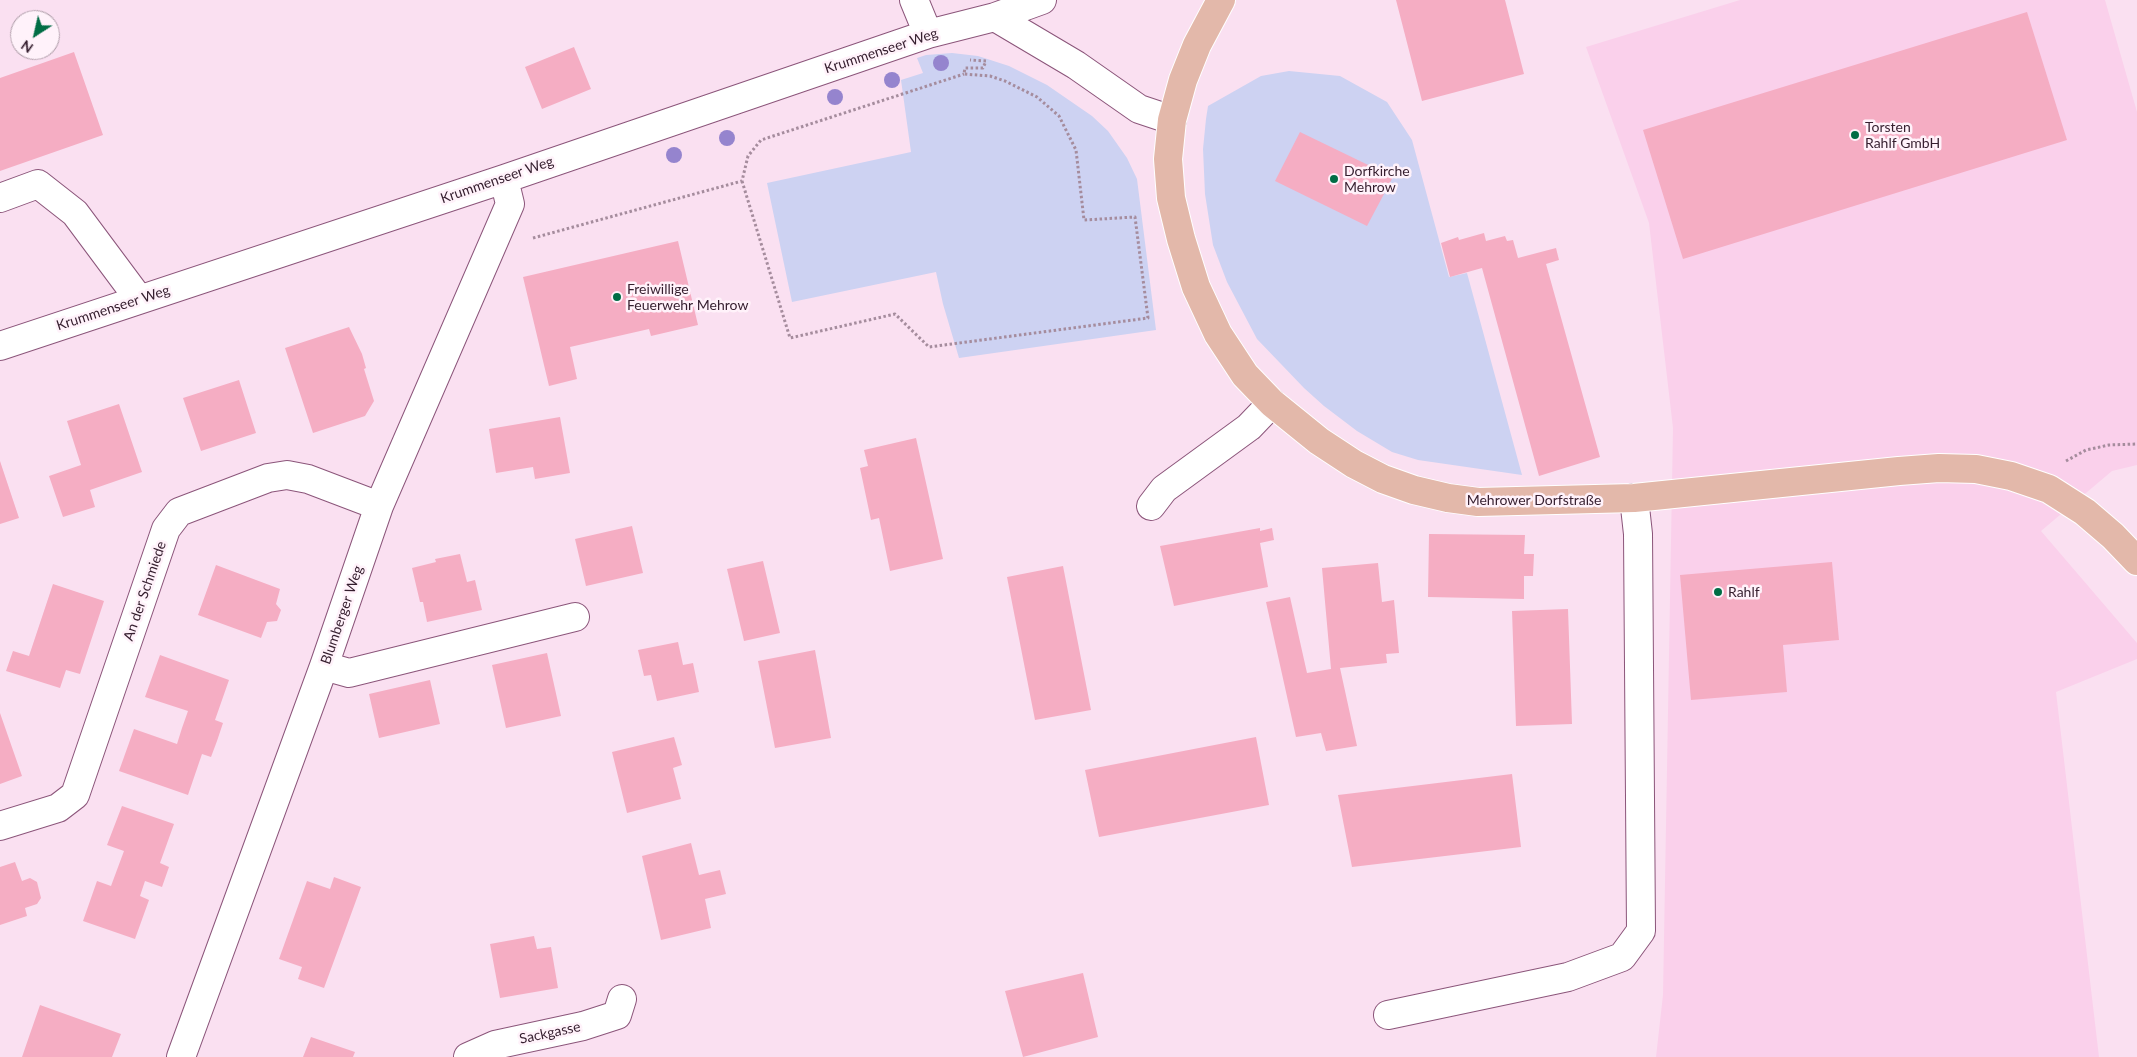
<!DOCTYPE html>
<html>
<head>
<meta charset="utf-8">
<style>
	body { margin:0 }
	#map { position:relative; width:2137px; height:1057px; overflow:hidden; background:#fae0f1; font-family:Lato,sans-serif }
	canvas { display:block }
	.north { position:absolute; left:10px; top:10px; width:50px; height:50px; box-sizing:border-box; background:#fff2fa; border:1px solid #ae9da8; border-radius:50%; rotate:215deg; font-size:14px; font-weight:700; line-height:20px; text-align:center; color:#351e2e }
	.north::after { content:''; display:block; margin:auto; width:18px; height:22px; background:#016d45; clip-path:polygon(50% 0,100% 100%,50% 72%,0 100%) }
</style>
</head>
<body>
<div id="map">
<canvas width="2137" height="1057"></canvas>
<div class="north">N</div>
</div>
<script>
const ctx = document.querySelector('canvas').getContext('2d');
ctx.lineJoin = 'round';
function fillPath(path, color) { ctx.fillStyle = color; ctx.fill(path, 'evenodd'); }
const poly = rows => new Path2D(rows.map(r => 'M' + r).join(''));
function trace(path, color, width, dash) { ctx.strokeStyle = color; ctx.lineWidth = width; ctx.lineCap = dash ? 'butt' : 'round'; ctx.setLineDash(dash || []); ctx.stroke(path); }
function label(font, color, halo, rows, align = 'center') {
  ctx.font = font + ' Lato,sans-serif'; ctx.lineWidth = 5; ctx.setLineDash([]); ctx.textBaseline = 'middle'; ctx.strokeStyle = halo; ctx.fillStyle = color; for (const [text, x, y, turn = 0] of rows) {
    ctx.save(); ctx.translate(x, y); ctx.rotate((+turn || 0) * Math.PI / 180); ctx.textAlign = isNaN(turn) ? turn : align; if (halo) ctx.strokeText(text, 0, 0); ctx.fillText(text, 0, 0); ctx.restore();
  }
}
fillPath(poly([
	[1740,0,2105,0,2137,112,2137,465,2112,471,2041,531,2137,643,2137,659,2056,692,2099,1057,1656,1057,1663,995,1673,428,1649,223,1586,47]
]), '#fad0eb');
fillPath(poly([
	[952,53,978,56,1009,66,1047,85,1092,116,1108,131,1127,158,1137,179,1156,330,959,358,943,304,936,272,792,302,767,183,911,152,901,80,923,73,917,58,926,55],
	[1289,71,1340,76,1387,102,1412,140,1449,277,1467,273,1522,475,1418,460,1392,452,1357,431,1324,406,1304,388,1257,339,1227,282,1213,245,1205,194,1203,149,1206,119,1208,106,1261,76]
]), '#cdd2f2');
fillPath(poly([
	[1396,0,1505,0,1524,74,1422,101],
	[2027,12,2067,140,1683,259,1643,130],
	[574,47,591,89,542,109,525,67],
	[74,52,103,135,0,171,0,78],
	[1300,132,1393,177,1367,226,1275,181],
	[1484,233,1486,241,1505,236,1507,241,1513,240,1518,258,1556,248,1559,260,1546,264,1600,457,1539,476,1482,268,1450,277,1441,243,1458,237,1459,240],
	[678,241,698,325,651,336,649,329,570,347,577,379,549,386,523,277],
	[349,327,362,354,366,368,364,369,374,401,365,416,313,433,285,348],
	[239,380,256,433,201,451,183,398],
	[119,404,142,472,90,490,95,507,63,517,49,476,81,465,67,421],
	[560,417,570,473,535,479,533,467,496,473,489,429],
	[916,438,943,559,890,571,879,518,871,520,860,468,868,466,864,450],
	[0,461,19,518,0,524],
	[632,526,643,573,586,586,575,539],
	[1260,528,1260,531,1272,528,1274,540,1260,543,1268,587,1174,606,1160,546],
	[1429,534,1525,535,1524,554,1534,554,1533,576,1524,576,1524,599,1428,597],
	[460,554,467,582,475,580,482,610,427,622,423,602,420,602,412,568,436,562,435,559],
	[763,561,780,633,744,641,727,569],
	[1832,562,1839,640,1783,645,1787,692,1691,700,1680,575],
	[1378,563,1382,602,1394,600,1399,653,1386,654,1387,663,1340,668,1357,746,1326,751,1321,733,1296,737,1266,602,1290,597,1307,673,1331,669,1322,568],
	[216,565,280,589,276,604,281,610,277,621,267,622,261,638,198,615],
	[1063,566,1091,710,1035,720,1007,577],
	[53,584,104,601,80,674,66,670,60,688,6,671,13,651,29,656],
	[1568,609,1572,724,1516,726,1512,611],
	[678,642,683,665,693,663,699,692,657,701,651,675,644,676,638,650],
	[815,650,831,738,775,748,758,661],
	[547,653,561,716,506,728,492,665],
	[160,655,229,680,215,720,223,723,217,741,211,757,202,754,188,795,119,771,134,729,177,744,182,728,188,711,145,697],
	[430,680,440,724,379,738,369,694],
	[0,713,22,776,0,784],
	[674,737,682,765,673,768,681,799,627,813,612,752],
	[1256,737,1269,805,1099,837,1085,770],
	[1512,774,1521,847,1352,867,1338,795],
	[122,806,174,824,160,863,169,867,162,887,145,881,140,896,149,900,135,939,83,921,97,881,111,886,124,851,107,845],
	[691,843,699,875,720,870,726,894,705,899,711,928,661,940,642,856],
	[15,862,22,881,30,878,37,882,41,898,37,904,25,908,27,916,0,925,0,867],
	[334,877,361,887,324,988,298,979,302,967,279,959,307,881,330,889],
	[534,936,537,949,551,947,558,988,500,998,490,944],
	[1083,973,1098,1037,1023,1057,1005,991],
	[40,1005,121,1034,112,1057,22,1057],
	[311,1037,355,1052,353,1057,303,1057]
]), '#f5adc3');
const minor = poly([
	[914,0,928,34],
	[995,17,1076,65,1139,109,1172,120],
	[0,198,38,184,75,213,139,299],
	[0,346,504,179,928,34,995,17,1042,0],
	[1151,506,1164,489,1249,427,1272,403],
	[324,666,349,673,575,617],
	[0,826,58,808,75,795,166,529,179,512,268,478,287,475,308,479,379,506],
	[1388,1015,1568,977,1622,957,1641,931,1638,534,1634,498],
	[181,1057,324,666,379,506,510,204,504,179],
	[468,1057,495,1045,583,1026,617,1015,622,999]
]);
const major = poly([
	[1221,0,1197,45,1183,80,1172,120,1168,159,1171,198,1181,239,1196,287,1218,334,1245,375,1272,403,1319,441,1354,464,1383,479,1414,490,1448,498,1478,502,1634,498,1899,471,1939,468,1976,469,2011,476,2049,489,2085,512,2113,536,2137,561]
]);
trace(minor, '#8b557a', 30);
trace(major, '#fff', 30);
trace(poly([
	[742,181,790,338,895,314,929,347,1148,318,1135,217,1084,220,1076,150,1059,116,1037,97,1005,81,990,76,964,74,965,68,983,68,986,61,970,60],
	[533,238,742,181,748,156,761,140,964,74],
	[2066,461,2086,450,2109,445,2137,444]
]), '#a58c9d', 3, [2.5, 2.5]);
trace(minor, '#fff', 28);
trace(major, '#e3b8aa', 28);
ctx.fillStyle = '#9584ce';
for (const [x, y] of [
	[941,63],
	[892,80],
	[835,97],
	[727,138],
	[674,155]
]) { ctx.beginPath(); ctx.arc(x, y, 8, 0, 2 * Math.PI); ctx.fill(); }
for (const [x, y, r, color] of [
	[1855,135,5,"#016d45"],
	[1334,179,5,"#016d45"],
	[617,297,5,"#016d45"],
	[1718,592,5,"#016d45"]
]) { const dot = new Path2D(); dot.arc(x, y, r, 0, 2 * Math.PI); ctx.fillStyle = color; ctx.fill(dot); trace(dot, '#fff2fa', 2); }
label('14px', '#351e2e', '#fff2fa', [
	["Krummenseer Weg",881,51,-18],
	["Krummenseer Weg",497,180,-19],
	["Krummenseer Weg",113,308,-18],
	["Mehrower Dorfstraße",1534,500],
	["An der Schmiede",145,591,-71],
	["Blumberger Weg",342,615,-71],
	["Sackgasse",550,1033,-12]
]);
label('14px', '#351e2e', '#fff2fa', [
	["Torsten",1865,127],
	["Rahlf GmbH",1865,143],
	["Dorfkirche",1344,171],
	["Mehrow",1344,187],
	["Freiwillige",627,289],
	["Feuerwehr Mehrow",627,305],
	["Rahlf",1728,592]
], 'left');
</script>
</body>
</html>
